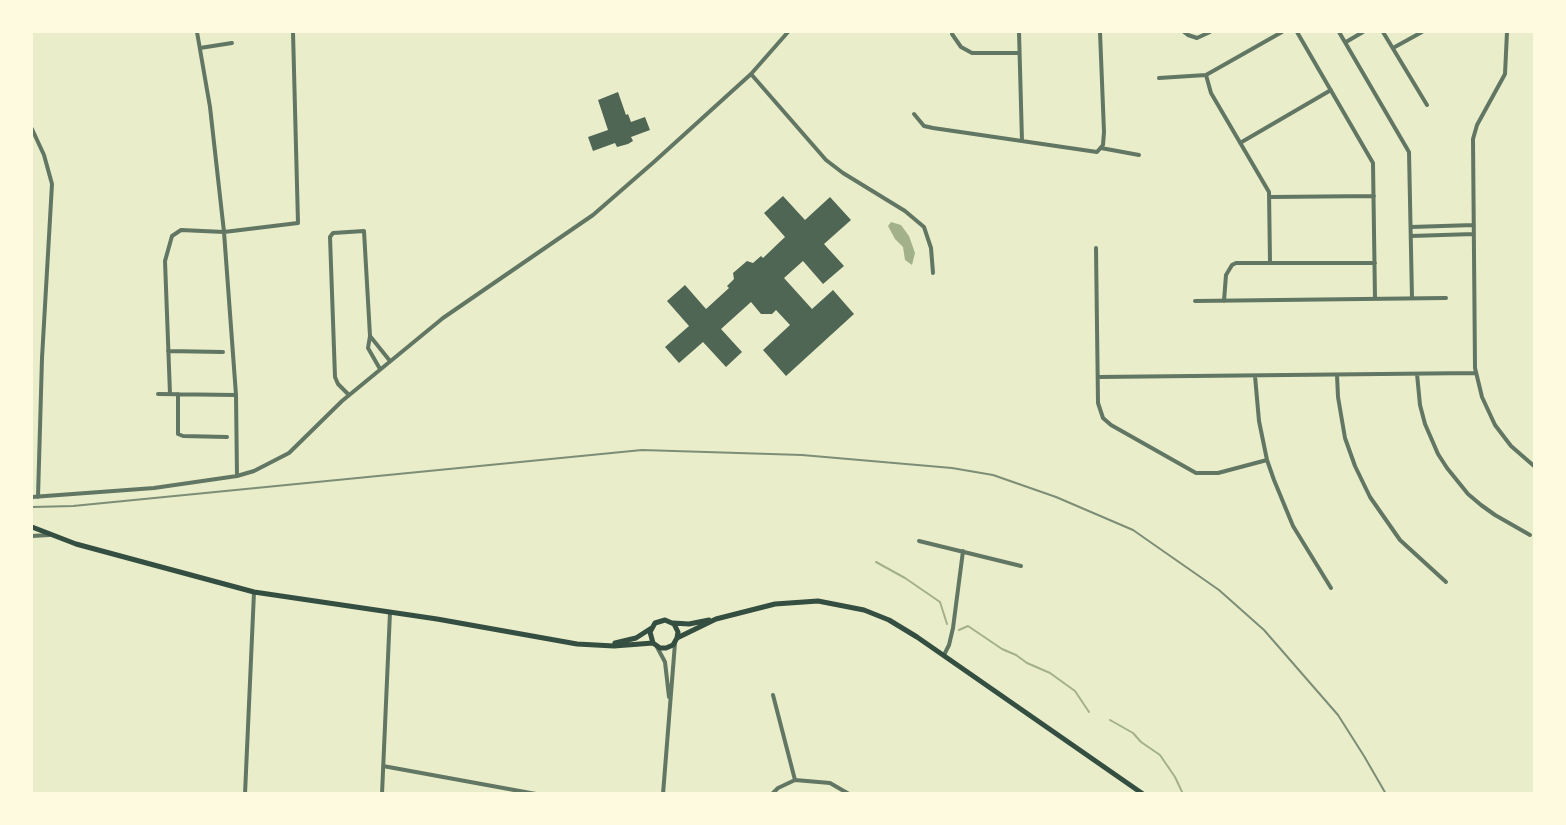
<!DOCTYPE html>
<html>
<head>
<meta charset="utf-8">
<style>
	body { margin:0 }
	#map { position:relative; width:1566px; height:825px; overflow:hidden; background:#e9edc9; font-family:Overpass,sans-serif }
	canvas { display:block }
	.frame { position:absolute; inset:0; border:33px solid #fefae0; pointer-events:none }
</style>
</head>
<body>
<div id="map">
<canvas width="1566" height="825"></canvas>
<div class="frame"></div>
</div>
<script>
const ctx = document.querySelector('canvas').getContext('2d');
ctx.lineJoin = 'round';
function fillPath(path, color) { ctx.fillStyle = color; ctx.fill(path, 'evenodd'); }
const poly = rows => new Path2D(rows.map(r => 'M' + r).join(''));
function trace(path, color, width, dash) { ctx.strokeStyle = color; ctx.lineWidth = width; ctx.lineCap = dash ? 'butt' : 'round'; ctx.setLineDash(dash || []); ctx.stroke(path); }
fillPath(poly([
	[891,222,901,225,909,236,915,253,912,265,905,260,903,247,895,239,888,226]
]), '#a3b18a');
trace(poly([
	[876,562,905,578,940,602,947,624],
	[959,630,968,626,1002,649,1016,655,1027,663,1050,673,1075,691,1089,712],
	[1110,720,1133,733,1141,742,1160,755,1175,777,1183,794]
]), '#a3b18a', 2);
fillPath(poly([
	[618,92,626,115,628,114,631,122,645,117,650,130,631,137,633,141,628,144,617,147,615,143,593,151,588,137,608,130,598,100],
	[783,196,805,220,830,197,851,220,824,244,844,266,823,284,803,261,784,278,812,309,833,290,854,314,786,376,763,350,790,325,776,310,772,314,761,314,751,302,721,329,742,352,726,367,703,342,679,363,665,347,689,326,667,301,685,285,706,309,729,288,727,286,734,279,733,273,747,261,753,263,761,256,763,258,785,237,764,213]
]), '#4f6655');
trace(poly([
	[197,32,210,107,224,232,236,395,237,476],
	[1019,32,1022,141],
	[1184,32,1188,35,1197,38,1210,32],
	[1297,32,1373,163,1375,299],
	[1339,32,1409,152,1412,298],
	[1383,32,1427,105],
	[1507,32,1505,74,1477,125,1473,139,1475,368,1482,397,1495,425,1511,446,1534,466],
	[952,34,961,47,972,53,1019,53],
	[1346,42,1363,32],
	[200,48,232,43],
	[1393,48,1422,32],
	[751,74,826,160,843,173,905,211,924,227,931,248,933,273],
	[1206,75,1211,93,1269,192,1270,262],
	[1159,78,1206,75,1282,32],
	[914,114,924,126,933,128,1097,152,1103,145,1104,132,1100,32],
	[32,129,44,155,52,184,42,358,38,497],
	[1240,143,1331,90],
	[1101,148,1139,155],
	[1270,197,1374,196],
	[1411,227,1474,225],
	[1411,236,1474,234],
	[1096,248,1098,403,1103,418,1111,425,1196,473,1218,473,1267,460],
	[1195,301,1446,298],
	[1224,301,1226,275,1232,265,1236,263,1375,263],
	[168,351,223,352],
	[380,369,368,348,370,336,390,361],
	[1417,374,1420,405,1425,424,1438,454,1447,468,1468,494,1481,505,1495,515,1530,535],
	[1337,375,1338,397,1345,438,1355,466,1370,497,1400,540,1446,582],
	[1255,376,1259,421,1267,460,1274,480,1293,526,1331,588],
	[1098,377,1475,373],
	[158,394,236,395],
	[170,394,165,261,172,236,181,230,224,232,298,223,293,32],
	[178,394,178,434,183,436,227,437],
	[349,395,338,384,335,377,330,237,333,233,364,231,370,336],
	[32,497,154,488,237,476,254,471,289,453,342,401,443,318,593,215,655,161,751,74,788,32],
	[32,536,49,535],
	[919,541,1021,566],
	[657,647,665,662,669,697],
	[944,655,949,645,953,628,963,551],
	[773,695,795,780],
	[383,766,536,794],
	[245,794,254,592],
	[382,794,390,612],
	[663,794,675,643],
	[772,794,778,788,795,780,830,783,849,794]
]), '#617663', 4);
trace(poly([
	[32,527,76,544,254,592,437,619,577,644,614,646,653,643,660,648,666,648,673,645,677,638,678,632,674,624,665,620,655,623,650,632,653,643],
	[673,623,689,624,709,620],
	[677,638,716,619,775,604,818,601,864,610,889,620,917,637,1143,794],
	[615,643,636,638,650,629]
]), '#344e41', 5);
trace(poly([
	[32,507,73,506,642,450,802,455,952,468,993,475,1056,497,1133,530,1219,590,1264,630,1338,715,1364,756,1386,794]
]), '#7c8e77', 2);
</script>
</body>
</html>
